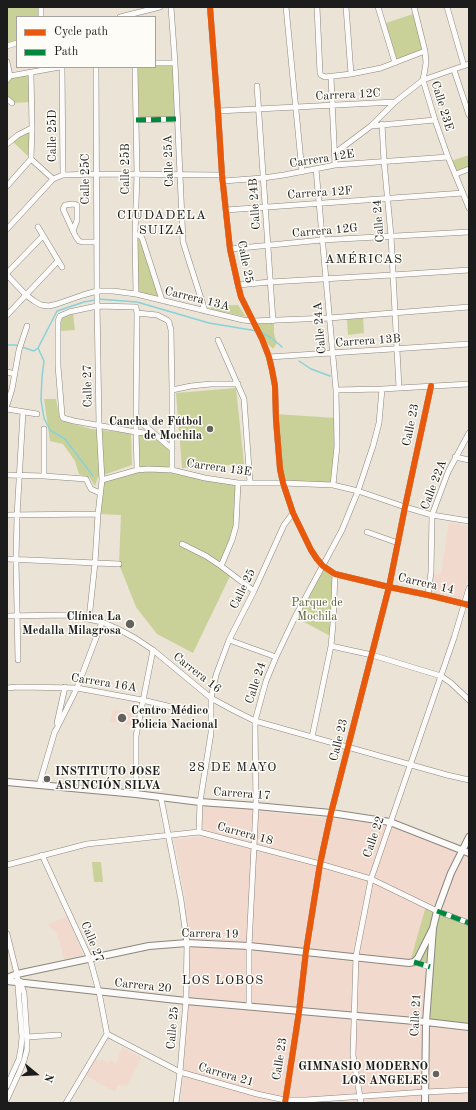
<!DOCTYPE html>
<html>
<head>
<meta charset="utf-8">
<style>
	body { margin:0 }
	#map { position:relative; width:476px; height:1110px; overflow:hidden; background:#ebe3d5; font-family:"Old Standard TT",serif }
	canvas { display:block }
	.frame { position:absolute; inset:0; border:8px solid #1c1c1c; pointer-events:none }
	.legend { position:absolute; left:16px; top:16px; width:140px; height:52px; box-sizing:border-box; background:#fdfcf7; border:1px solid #a3a29f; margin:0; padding:5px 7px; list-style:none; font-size:12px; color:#1c1c1c }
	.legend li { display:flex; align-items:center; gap:8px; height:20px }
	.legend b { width:20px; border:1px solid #a3a29f }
	.north { position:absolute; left:16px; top:1054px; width:40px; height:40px; -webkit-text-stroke:3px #fdfcf7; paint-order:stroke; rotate:108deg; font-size:11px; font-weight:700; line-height:16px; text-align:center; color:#1c1c1c }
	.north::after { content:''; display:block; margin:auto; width:14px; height:18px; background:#1c1c1c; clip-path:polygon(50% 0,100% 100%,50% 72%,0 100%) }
</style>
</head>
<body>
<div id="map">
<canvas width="476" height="1110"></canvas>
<div class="frame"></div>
<ul class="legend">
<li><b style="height:5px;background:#e8590c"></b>Cycle path</li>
<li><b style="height:5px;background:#00873e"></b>Path</li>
</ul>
<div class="north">N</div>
</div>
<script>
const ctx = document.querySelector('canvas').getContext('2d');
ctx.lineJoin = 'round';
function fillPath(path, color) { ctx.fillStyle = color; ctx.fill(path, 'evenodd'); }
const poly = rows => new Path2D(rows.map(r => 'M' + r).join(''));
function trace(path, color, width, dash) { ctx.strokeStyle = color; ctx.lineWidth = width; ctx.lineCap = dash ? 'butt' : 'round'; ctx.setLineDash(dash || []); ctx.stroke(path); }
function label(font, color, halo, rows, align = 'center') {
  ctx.font = font + ' "Old Standard TT",serif'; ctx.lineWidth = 3; ctx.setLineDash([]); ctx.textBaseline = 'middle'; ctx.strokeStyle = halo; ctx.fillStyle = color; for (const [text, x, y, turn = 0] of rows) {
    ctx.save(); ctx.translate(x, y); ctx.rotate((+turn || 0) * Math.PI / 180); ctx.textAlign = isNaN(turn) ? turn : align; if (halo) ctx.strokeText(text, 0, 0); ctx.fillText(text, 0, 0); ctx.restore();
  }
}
fillPath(poly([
	[449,522,469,526,469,571,462,600,432,592,433,574,441,574],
	[113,709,134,714,131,725,110,722],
	[203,804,237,807,284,814,385,824,469,857,469,1103,181,1103,188,1002,189,943,185,896,174,839,201,837],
	[68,916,83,955,64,959,57,934,48,924],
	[122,1047,141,1058,127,1086,118,1085,115,1092,85,1075,94,1059,100,1062,102,1059,107,1063,111,1060,116,1064]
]), '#f2d9cd');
fillPath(poly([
	[7,7,41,7,41,17,17,17,17,43,7,46],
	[416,13,425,51,395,63,386,23],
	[155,63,175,63,177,119,136,120,135,67,155,67],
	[31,73,31,102,12,103,7,99,7,80,10,76],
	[32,128,31,159,11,140],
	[469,155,469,169,456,174,451,161],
	[136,239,141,239,162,300,136,294],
	[238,305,246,317,211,309,210,306],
	[73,313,75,330,60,331,62,318],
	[363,317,364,333,348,335,347,318],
	[258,324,274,324,274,334,277,343,273,349,265,341],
	[236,388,244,464,182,468,176,393],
	[44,399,56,399,60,420,91,429,131,433,132,465,98,477,95,486,90,478,79,474,75,461,63,444,50,441],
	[276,414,336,418,333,485,283,483],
	[136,432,154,434,172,449,172,470,238,483,236,526,221,566,231,574,193,653,157,634,136,607,119,564,121,515,98,514,102,480,137,468],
	[323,566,335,574,332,637,295,617],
	[92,862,101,862,103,882,94,882],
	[426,906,469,923,469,1027,426,1022,430,967,410,962]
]), '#cad198');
trace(poly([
	[98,299,137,302,209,323,257,331],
	[260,332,273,339,282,347],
	[7,345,16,345,18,346],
	[22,347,34,351,38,348,57,311,84,302,95,300],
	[38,348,44,361,42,377,41,400,44,418,50,430,65,439,93,476],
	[299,361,311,369,330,376]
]), '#89d1d8', 1.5);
const minor = poly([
	[41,7,41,17],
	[171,7,175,63,183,242,205,311],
	[210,7,218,111,222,175,230,249,238,285,241,297,262,339,269,357,272,370,275,386,276,420,280,469,283,483,293,513,311,550,317,559,323,566,335,574,389,587,428,595,469,605],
	[286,7,302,172],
	[317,7,320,73,321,75,325,77,351,74,381,68,425,51],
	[346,7,351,74],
	[378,7,395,63],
	[414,7,425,51,426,63,423,80,435,120,448,157,469,208],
	[447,7,464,66],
	[120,17,160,7],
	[7,46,17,43],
	[7,62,10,76,7,80],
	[155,63,175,63],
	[62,67,63,175],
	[135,67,137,174,135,235,136,294],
	[454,70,469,115],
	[31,73,32,128,31,159],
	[10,76,60,67],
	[331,77,335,165],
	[257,86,273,321],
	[7,99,12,103],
	[218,111,395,102],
	[136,120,177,119],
	[382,124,384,161,391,236,399,388],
	[371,126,435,120],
	[7,144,18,135,32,128],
	[335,153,371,126,395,102,423,80,469,64],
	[31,159,53,179],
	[316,169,336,390,337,446,333,485],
	[456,174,469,169],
	[223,181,263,178,284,175,335,165,448,157],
	[7,186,31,159],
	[226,210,463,193],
	[38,227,62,267],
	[7,229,53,179,63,175,96,174,222,175],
	[73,231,77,220,77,205,74,204,65,205,63,209,73,231,76,237,79,241,82,242,97,242],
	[135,235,139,235,142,238,162,300],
	[230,249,322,240,469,232],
	[7,273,43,236],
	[7,275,26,295,34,301,41,305,49,306,57,304,83,295,97,291,113,291,136,294,243,320,253,321,329,318,469,307],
	[238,285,270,282,392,275,469,270],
	[137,313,157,315,167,320,169,322,171,330,172,390,172,470],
	[7,315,58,261],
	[218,340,244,399,250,483],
	[269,357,469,344],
	[7,372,15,374],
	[172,390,191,386,211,384,238,384],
	[336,390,382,389,469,384],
	[7,405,12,389,19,350,27,326],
	[7,409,37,414],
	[136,418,172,449],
	[455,457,469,460],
	[137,470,137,468,136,432,136,418,137,313,136,307,97,306,69,312,60,316,58,321,58,366,62,415,63,418,74,421,136,432,154,434],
	[7,475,44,476,86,479,91,489,100,493],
	[44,476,44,429],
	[102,480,137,470,148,469,172,470,205,478,238,483,283,483,333,485,358,491,405,507,432,515,469,521],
	[7,515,98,514],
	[367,532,398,543],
	[182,544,206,556,221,566,254,591],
	[7,559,119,564],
	[221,566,232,540,236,526,238,483],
	[428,595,431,572,432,515,448,472,469,433],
	[7,616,65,615,78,617,102,622,118,629,135,638,153,650,211,698,233,710,255,721,447,775,469,780],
	[89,619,95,563,98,514,102,480,99,425,97,301,96,67],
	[229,640,276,657],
	[331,646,372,655,441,676,451,683,469,700],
	[18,660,16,560,17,516,23,412],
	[7,688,17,687,77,688,142,700,172,707],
	[57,723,65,687],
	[54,734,77,688,102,622],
	[312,737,331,646,333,624,335,574],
	[39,785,55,731],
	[136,794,136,736,153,650],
	[161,798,181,900,187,943,186,1001,180,1072,176,1103],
	[199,832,200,802,211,733,211,698,216,675,229,640,254,591,284,525,293,513],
	[42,855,90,959,99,992,107,1034,66,1103],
	[7,865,87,844,199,832,320,864,371,879,437,911,469,923],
	[7,934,17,974,22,1037,21,1048,19,1059,7,1086],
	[414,962,430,967],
	[249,1006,249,946,256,806,255,721,266,681,276,657,295,617,342,530,358,491,373,446,379,423,382,389],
	[107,1034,180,1072,257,1094,285,1100,306,1100,425,1092,469,1090],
	[27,1037,59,1035],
	[7,1099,19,1073,24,1061,27,1049,27,1037,24,993,20,981],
	[285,1103,299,1012,306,951,320,864,331,813,389,587,405,507,431,386],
	[361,1103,353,1055,356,956,371,879,454,638,469,588]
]);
const major = poly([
	[7,782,136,794,200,802,256,806,331,813,390,822,469,853],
	[7,978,17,974,149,946,187,943,249,946,409,963,414,962,418,958,433,928],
	[7,981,186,1001,426,1022,469,1027],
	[425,1103,426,1022,433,928,437,911,451,873,469,837]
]);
trace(minor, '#8a867f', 6);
trace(major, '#8a867f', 8);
trace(minor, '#fcfbf9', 5);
trace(major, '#fcfbf9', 6);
trace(poly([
	[136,120,177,119],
	[437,911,469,923],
	[414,962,430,967]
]), '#00873e', 5, [10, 5]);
trace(poly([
	[210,7,218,111,222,175,230,249,238,285,241,297,262,339,269,357,272,370,275,386,276,420,280,469,283,483,293,513,311,550,317,559,323,566,335,574,389,587,428,595,469,605],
	[285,1103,299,1012,306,951,320,864,331,813,389,587,405,507,431,386]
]), '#e8590c', 6);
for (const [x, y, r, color] of [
	[210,429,4,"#64625d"],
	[130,624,5,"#64625d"],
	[122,718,5,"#64625d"],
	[47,779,4,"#64625d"],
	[436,1074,4,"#64625d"]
]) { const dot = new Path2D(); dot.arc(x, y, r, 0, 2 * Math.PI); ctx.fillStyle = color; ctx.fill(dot); trace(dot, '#fdfcf7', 1.5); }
label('12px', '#1c1c1c', '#fdfcf7', [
	["Carrera 12C",348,95,-3],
	["Calle 23E",442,106,73],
	["Calle 25D",53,136,-90],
	["Carrera 12E",322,159,-9],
	["Calle 25A",169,161,-92],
	["Calle 25B",126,169,-90],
	["Calle 25C",86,179,-90],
	["Carrera 12F",320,193,-4],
	["Calle 24B",255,204,-94],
	["Calle 24",379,221,-94],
	["Carrera 12G",325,231,-5],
	["Calle 25",245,262,79],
	["Carrera 13A",197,299,14],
	["Calle 24A",320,328,-95],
	["Carrera 13B",368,341,-4],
	["Calle 27",88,386,-91],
	["Calle 23",411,425,-78],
	["Carrera 13E",219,468,8],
	["Calle 22A",434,485,-69],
	["Carrera 14",426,584,13],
	["Calle 25",243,589,-64],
	["Carrera 16",197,673,38],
	["Carrera 16A",104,683,9],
	["Calle 24",256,683,-72],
	["Calle 23",339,740,-76],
	["Carrera 17",242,794,4],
	["Carrera 18",245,834,15],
	["Calle 22",374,837,-71],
	["Carrera 19",210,934,1],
	["Calle 27",92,942,68],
	["Carrera 20",143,986,6],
	["Calle 21",416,1015,-87],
	["Calle 25",173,1028,-85],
	["Calle 23",280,1059,-81],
	["Carrera 21",226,1075,16]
]);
label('bold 12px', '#1c1c1c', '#fdfcf7', [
	["Cancha de Fútbol",202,422],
	["de Mochila",202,436],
	["Clínica La",121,617],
	["Medalla Milagrosa",121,631],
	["Centro Médico",131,711,"left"],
	["Policia Nacional",131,725,"left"],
	["INSTITUTO JOSE",55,772,"left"],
	["ASUNCIÓN SILVA",55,786,"left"],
	["GIMNASIO MODERNO",428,1067],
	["LOS ANGELES",428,1081]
], 'right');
label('12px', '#575f3a', '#fdfcf7', [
	["Parque de",317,603],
	["Mochila",317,617]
]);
ctx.letterSpacing = '1px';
label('13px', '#1c1c1c', '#fdfcf7', [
	["CIUDADELA",162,216],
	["SUIZA",162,231],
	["AMÉRICAS",364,260],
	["28 DE MAYO",233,768],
	["LOS LOBOS",223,981]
]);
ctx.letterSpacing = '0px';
</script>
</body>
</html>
